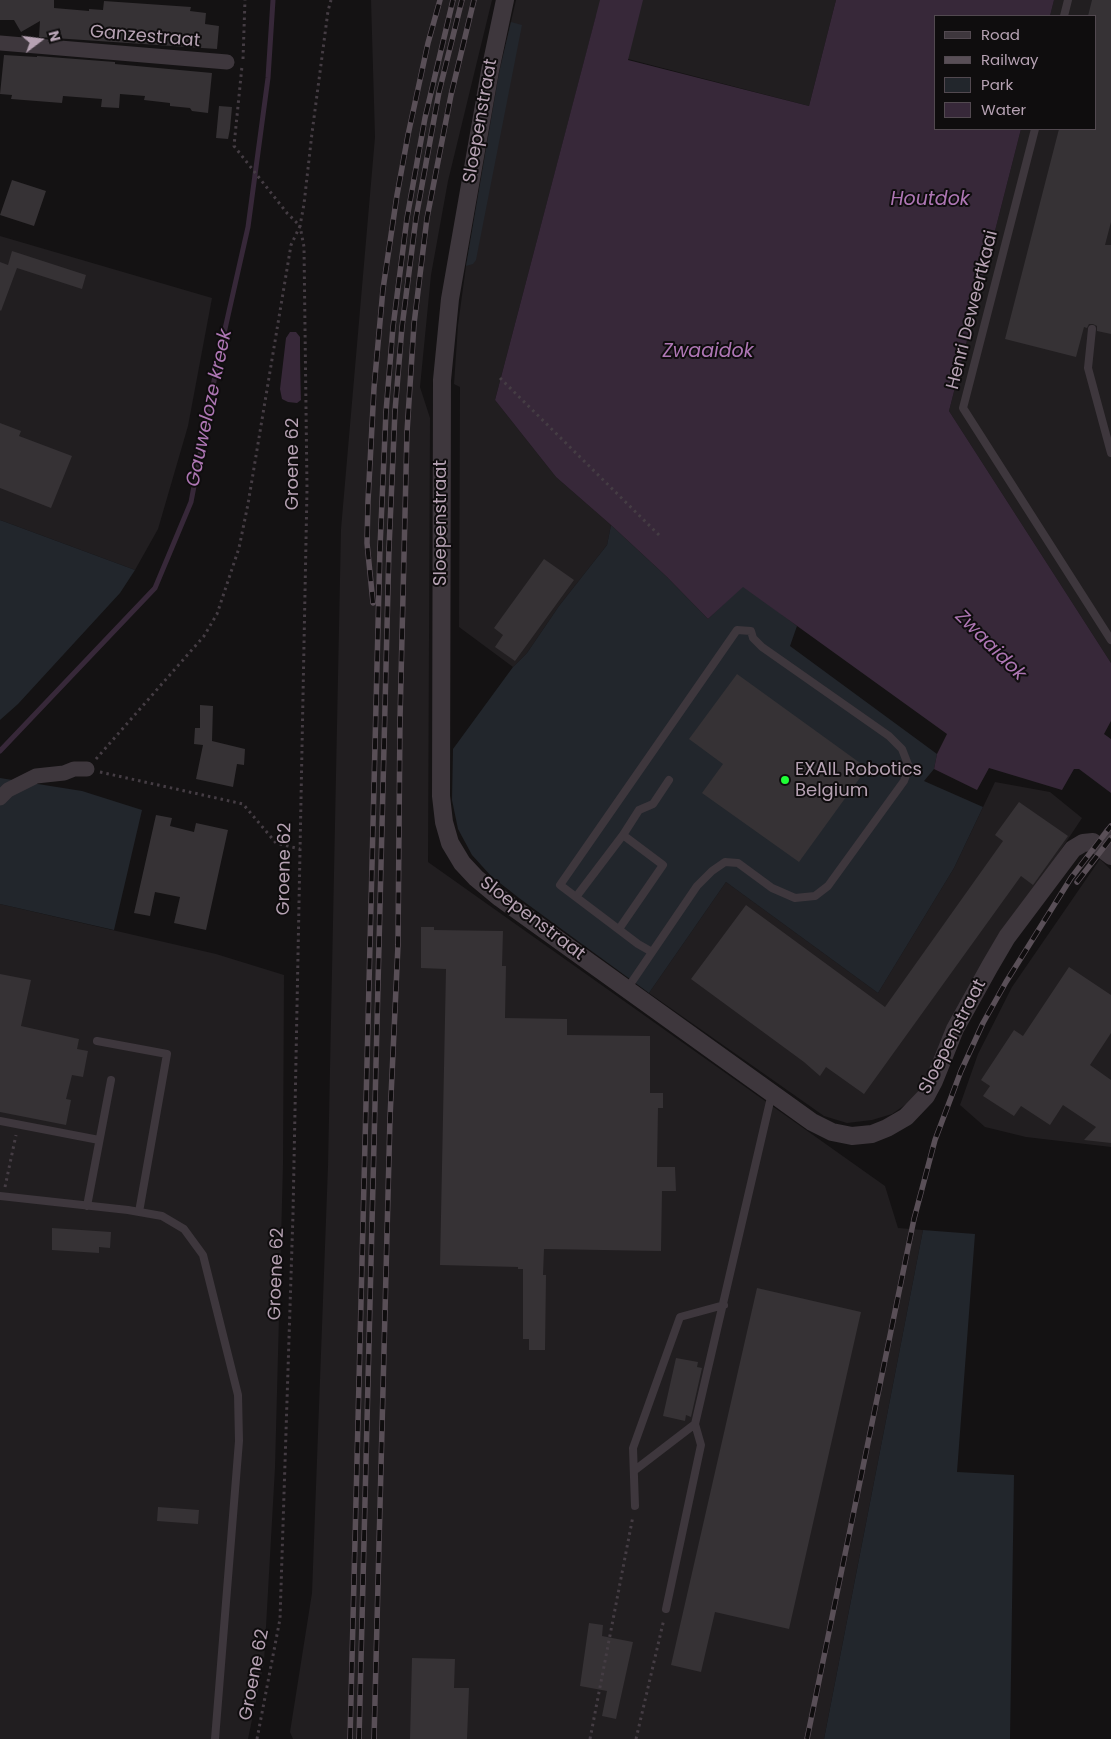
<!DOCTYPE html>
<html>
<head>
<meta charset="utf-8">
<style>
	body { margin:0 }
	#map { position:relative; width:1111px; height:1739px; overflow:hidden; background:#141213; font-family:Poppins,sans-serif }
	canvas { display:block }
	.legend { position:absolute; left:934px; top:15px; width:162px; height:115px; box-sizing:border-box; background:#0f0d0e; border:1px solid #524950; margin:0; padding:6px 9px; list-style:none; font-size:15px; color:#b6a2b3 }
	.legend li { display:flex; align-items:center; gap:10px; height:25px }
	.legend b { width:25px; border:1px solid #524950 }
	.north { position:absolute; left:15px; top:15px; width:50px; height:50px; -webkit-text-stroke:4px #0f0d0e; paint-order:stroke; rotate:75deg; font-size:14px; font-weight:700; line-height:20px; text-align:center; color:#b6a2b3 }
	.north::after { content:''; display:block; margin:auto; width:18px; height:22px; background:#b6a2b3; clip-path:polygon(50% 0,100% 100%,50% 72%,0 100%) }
</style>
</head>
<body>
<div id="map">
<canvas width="1111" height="1739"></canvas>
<ul class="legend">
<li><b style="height:6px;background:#3e373d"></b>Road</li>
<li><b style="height:6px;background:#594f57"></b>Railway</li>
<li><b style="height:14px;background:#22262c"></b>Park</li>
<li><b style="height:14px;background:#372839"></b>Water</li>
</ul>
<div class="north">N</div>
</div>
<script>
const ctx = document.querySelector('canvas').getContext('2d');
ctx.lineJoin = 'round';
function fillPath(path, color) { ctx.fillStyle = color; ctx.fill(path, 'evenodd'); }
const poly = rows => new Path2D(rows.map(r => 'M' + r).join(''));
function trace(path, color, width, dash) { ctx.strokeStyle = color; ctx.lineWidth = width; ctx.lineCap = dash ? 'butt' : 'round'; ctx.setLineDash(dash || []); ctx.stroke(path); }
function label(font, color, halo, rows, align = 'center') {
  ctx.font = font + ' Poppins,sans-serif'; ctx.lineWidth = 4; ctx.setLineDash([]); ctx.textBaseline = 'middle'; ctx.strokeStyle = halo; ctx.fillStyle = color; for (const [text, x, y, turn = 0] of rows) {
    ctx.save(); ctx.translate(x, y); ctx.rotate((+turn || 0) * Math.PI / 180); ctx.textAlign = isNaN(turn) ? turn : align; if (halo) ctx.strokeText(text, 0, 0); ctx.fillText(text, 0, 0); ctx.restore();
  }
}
fillPath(poly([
	[371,0,492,0,448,181,431,275,420,387,430,418,428,862,885,1186,898,1228,923,1230,824,1739,293,1739,290,1732,312,1593,328,1166,341,529,375,137],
	[516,0,836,0,809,106,628,59,596,16,495,400,556,477,611,525,607,545,559,606,527,653,513,667,459,627,460,387,454,384,458,325,466,266,499,73],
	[1054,0,1111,0,1111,663,949,411,1021,129,1095,129,1095,16,1050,16],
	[0,236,212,298,188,426,158,529,135,570,0,520],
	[995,782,1050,792,1082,818,966,993,926,1081,912,1100,892,1114,872,1120,847,1123,824,1116,649,993,726,882,878,993,954,868],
	[1100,859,1111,870,1111,1147,1026,1137,985,1127,960,1105,978,1054,1012,987],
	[0,904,216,954,284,975,283,1165,275,1468,264,1662,248,1739,0,1739]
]), '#211e20');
fillPath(poly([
	[511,22,522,25,476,260,473,264,466,266,499,73],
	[0,520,135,570,120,593,18,704,0,720],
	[611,525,667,577,708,619,743,586,755,594,797,626,790,646,937,754,934,769,924,781,983,807,954,868,878,993,726,882,649,993,519,898,491,876,472,855,458,829,452,800,453,749,513,667,527,653,559,606,607,545],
	[0,778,82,791,142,810,114,930,0,904],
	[923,1230,975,1234,957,1472,1014,1475,1010,1739,824,1739]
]), '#22262c');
fillPath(poly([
	[600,0,643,0,628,60,809,106,836,0,1054,0,1050,16,935,16,935,129,1021,129,949,411,1111,663,1111,721,1104,734,1111,739,1111,793,1079,769,1074,769,1062,790,989,768,977,790,934,769,937,754,947,734,743,587,708,619,667,577,611,525,556,477,495,400],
	[290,332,296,332,300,337,301,400,297,403,288,402,282,399,280,389,286,338]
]), '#372839');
fillPath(poly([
	[303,336,303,400,301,400,300,337]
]), '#141213');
trace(poly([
	[0,751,155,588,191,502,218,360,248,227,268,78,273,0]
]), '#372839', 5);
fillPath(poly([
	[0,0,54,0,54,8,89,11,89,9,103,10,104,1,191,7,190,11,206,13,205,24,219,26,217,49,39,37,40,21,21,32,14,20,0,20],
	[1092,0,1111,0,1111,222,1105,245,1111,245,1111,334,1097,331,1097,326,1093,324,1089,324,1087,328,1084,327,1076,357,1005,339,1059,129,1095,129,1095,16,1088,16],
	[4,55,37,57,37,56,115,62,115,64,212,73,208,113,192,111,190,108,170,106,170,103,144,100,145,96,120,94,119,108,101,107,102,99,63,96,62,103,11,99,12,95,0,94],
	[219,106,232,107,230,129,228,139,216,138],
	[12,180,46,191,34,226,0,215],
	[12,251,86,275,82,289,17,268,1,311,0,310,0,262,8,265],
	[0,423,21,431,19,436,72,456,51,508,0,488],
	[544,559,574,580,515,661,495,647,503,635,494,628],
	[737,674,867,768,799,862,702,793,723,764,689,739],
	[200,705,213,706,212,741,245,749,244,765,237,764,233,787,196,779,203,745,194,744,195,728,200,728],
	[1019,802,1068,836,1033,885,1021,876,864,1094,826,1067,820,1076,804,1062,691,979,746,905,885,1007,1003,841,995,835],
	[156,815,172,818,170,826,194,832,196,823,228,830,206,930,174,923,180,897,155,892,150,916,134,913],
	[421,927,434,927,434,930,503,931,502,966,506,966,505,1018,567,1019,567,1035,650,1036,650,1093,663,1093,663,1108,658,1108,657,1167,675,1167,676,1191,662,1191,661,1251,544,1249,543,1275,546,1275,545,1350,529,1350,529,1339,523,1339,523,1269,518,1269,518,1267,440,1265,446,969,421,968],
	[1069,967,1111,995,1111,1033,1090,1065,1111,1080,1111,1143,1084,1140,1096,1127,1063,1105,1050,1125,1021,1106,1014,1116,983,1096,990,1086,981,1080,1014,1030,1023,1036],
	[0,974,31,980,21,1026,79,1039,77,1049,88,1051,83,1077,72,1075,66,1099,71,1100,66,1125,0,1112],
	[52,1228,111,1232,110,1248,99,1247,99,1253,52,1250],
	[757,1288,861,1312,789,1629,715,1612,701,1672,671,1665],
	[676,1358,698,1362,697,1367,702,1368,691,1417,686,1415,685,1421,663,1416],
	[158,1507,199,1510,198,1524,157,1521],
	[589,1623,603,1625,602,1636,633,1642,616,1719,602,1716,607,1691,580,1686],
	[412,1658,455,1659,454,1688,469,1688,467,1739,410,1739]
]), '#363235');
trace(poly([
	[243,59,245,0],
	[500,378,660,536],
	[96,759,204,636,217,614,239,548,248,504,291,245,300,226,287,213,234,146,242,66],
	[100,772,243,804,276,843,300,849],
	[5,1187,16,1135],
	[257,1739,280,1619,293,1214,307,489,304,247,300,226,304,204,312,133,328,11,331,0],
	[590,1739,633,1516],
	[636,1739,664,1619]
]), '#453d44', 3, [2.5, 4]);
trace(poly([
	[1064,16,1068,0],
	[1035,129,963,408,1111,640],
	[1092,329,1088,368,1111,453],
	[623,835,639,810,653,804,669,780],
	[576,897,623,835,663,865,619,929],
	[627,989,697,886,712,871,725,862,738,863,772,888,795,898,815,896,828,886,904,781,909,767,902,749,889,736,762,647,753,638,751,631,737,630,560,885,638,944,652,952],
	[97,1041,167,1054,139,1212],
	[0,1121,99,1140],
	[0,1196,128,1210,162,1216,184,1229,203,1255,238,1395,239,1441,215,1739],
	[87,1206,111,1080],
	[635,1470,695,1424,772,1093],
	[635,1506,633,1448,680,1317,724,1305],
	[666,1609,701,1445,695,1424]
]), '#3e373d', 8);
trace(poly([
	[0,43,227,62],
	[0,798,8,790,36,776,64,773,74,769,87,769],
	[1100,848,1111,833]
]), '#3e373d', 15);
trace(poly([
	[505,0,490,71,450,299,442,380,441,796,444,822,450,843,462,863,476,878,500,898,812,1122,832,1132,852,1136,872,1134,887,1128,906,1117,926,1096,934,1081,955,1029,990,966,1007,937,1073,849,1083,843,1093,842,1111,856]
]), '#3e373d', 18);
const rail = poly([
	[373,603,367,543,368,501,374,388,383,289,397,195,408,135,428,43,440,0],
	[1077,882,1111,838],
	[350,1739,380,547,386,412,393,327,407,218,425,118,453,0],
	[359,1739,389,548,395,411,402,327,416,218,439,92,462,0],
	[374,1739,390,1118,398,945,400,719,407,432,414,324,427,218,451,95,474,0],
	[807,1739,914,1219,935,1140,961,1071,983,1023,1006,982,1071,878,1111,826]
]);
trace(rail, '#594f57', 5.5);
trace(rail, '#0f0d0e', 4, [11]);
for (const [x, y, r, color] of [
	[785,780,5,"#1fff36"]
]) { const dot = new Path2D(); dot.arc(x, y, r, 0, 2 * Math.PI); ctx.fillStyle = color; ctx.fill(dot); trace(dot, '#0f0d0e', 2); }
label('18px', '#b6a2b3', '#0f0d0e', [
	["Ganzestraat",145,37,5],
	["Sloepenstraat",481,121,-80],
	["Henri Deweertkaai",973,310,-76],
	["Groene 62",293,464,-90],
	["Sloepenstraat",441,523,-90],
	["Groene 62",285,869,-89],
	["Sloepenstraat",532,919,37],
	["Sloepenstraat",953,1037,-63],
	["Groene 62",277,1274,-88],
	["Groene 62",255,1675,-79]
]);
label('18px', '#b6a2b3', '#0f0d0e', [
	["EXAIL Robotics",795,770],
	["Belgium",795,791]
], 'left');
label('italic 19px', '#ae76b4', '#0f0d0e', [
	["Houtdok",930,200],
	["Zwaaidok",708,352],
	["Gauweloze kreek",210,408,-78],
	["Zwaaidok",990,646,45]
]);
</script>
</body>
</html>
